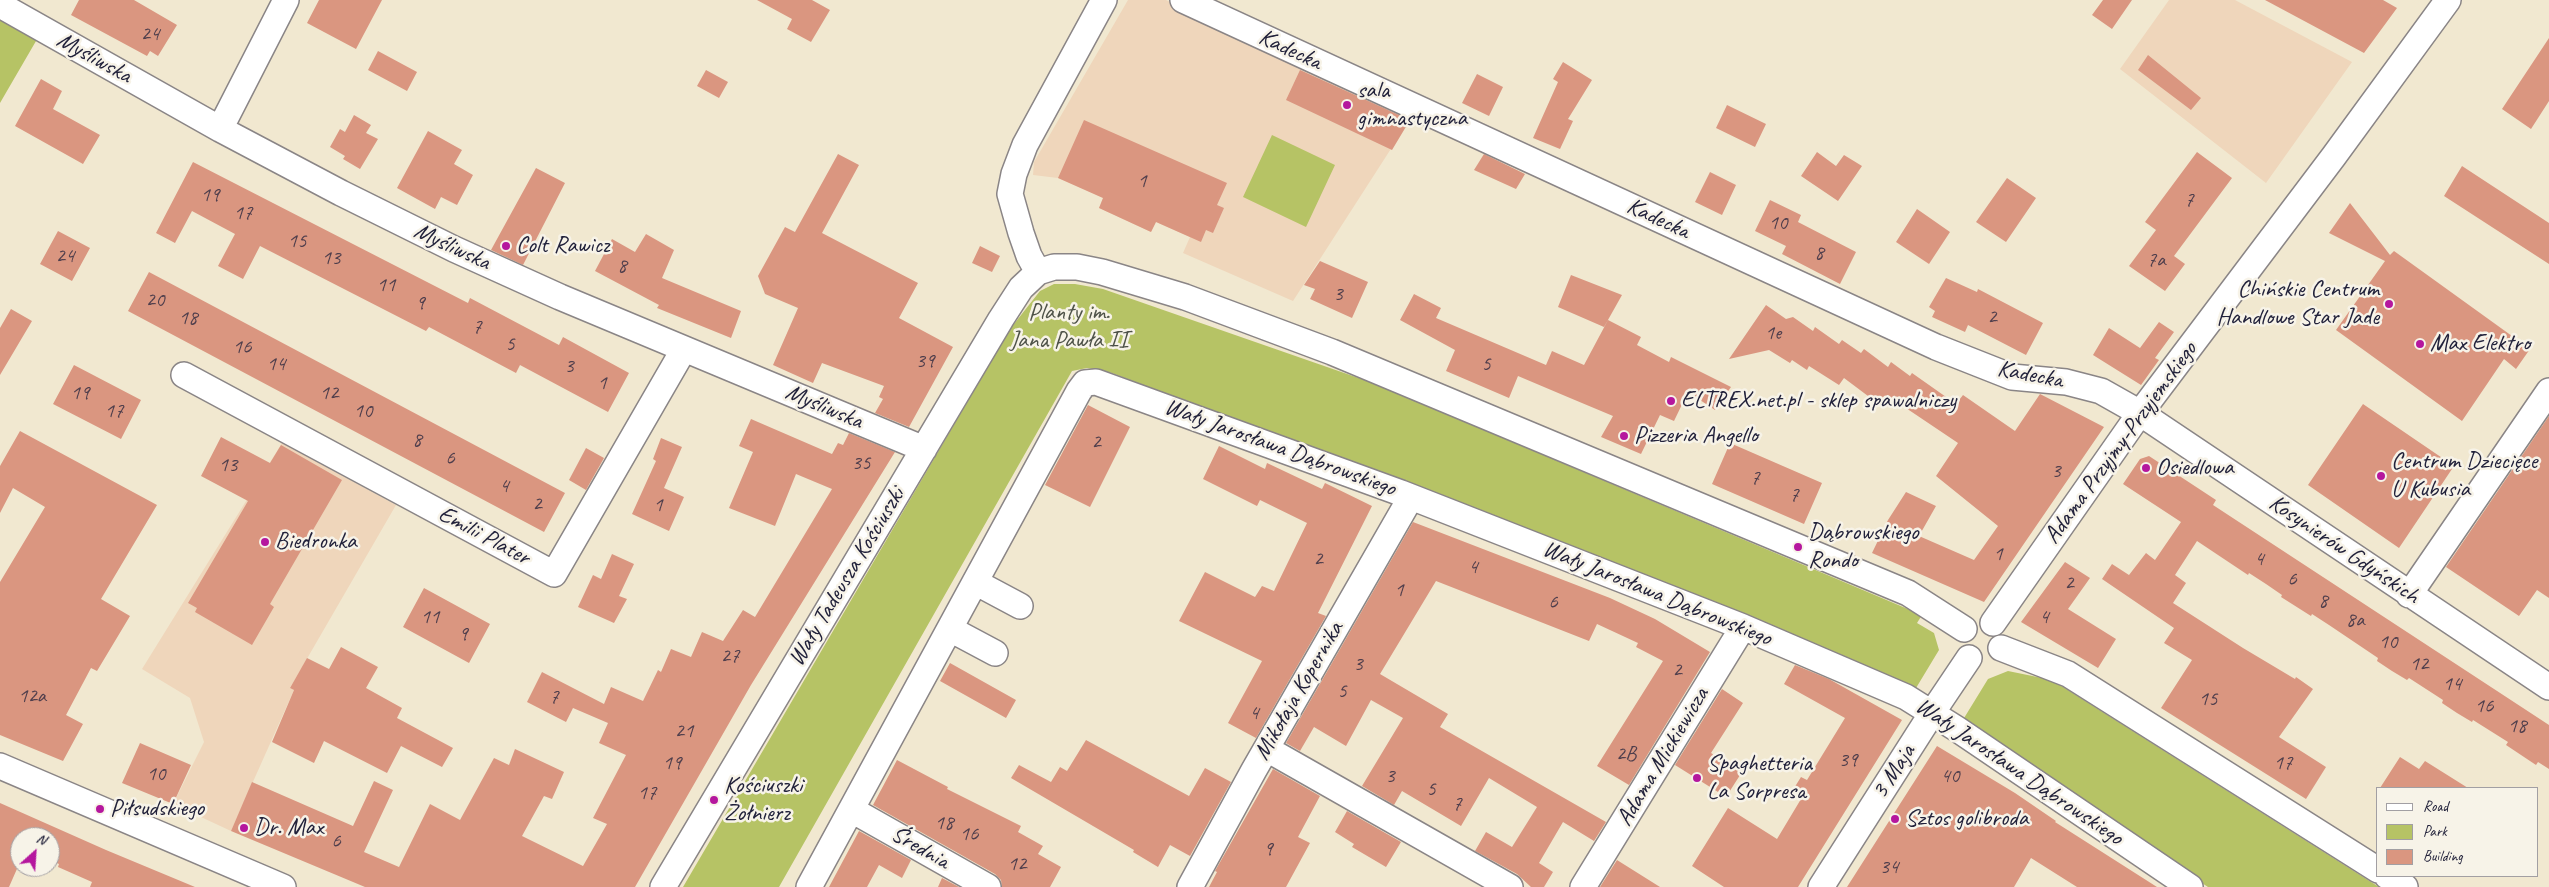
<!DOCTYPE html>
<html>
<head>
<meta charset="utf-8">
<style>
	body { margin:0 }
	#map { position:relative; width:2549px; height:887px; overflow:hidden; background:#f1e8d0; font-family:Caveat,sans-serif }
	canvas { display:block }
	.legend { position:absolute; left:2376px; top:787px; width:162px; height:90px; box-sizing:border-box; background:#f7f3e8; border:1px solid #a29fa3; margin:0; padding:6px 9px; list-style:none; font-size:15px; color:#22223b }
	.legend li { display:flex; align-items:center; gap:10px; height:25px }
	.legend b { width:25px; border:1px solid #a29fa3 }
	.north { position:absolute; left:10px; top:827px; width:50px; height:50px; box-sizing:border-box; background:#f7f3e8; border:1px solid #a29fa3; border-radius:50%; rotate:26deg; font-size:14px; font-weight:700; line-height:20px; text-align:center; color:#22223b }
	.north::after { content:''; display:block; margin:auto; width:18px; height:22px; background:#b5179e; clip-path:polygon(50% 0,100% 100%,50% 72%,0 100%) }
</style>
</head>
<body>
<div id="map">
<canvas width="2549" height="887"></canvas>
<ul class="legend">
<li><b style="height:6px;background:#fff"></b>Road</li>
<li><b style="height:14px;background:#b6c365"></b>Park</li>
<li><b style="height:14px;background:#da9680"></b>Building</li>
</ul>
<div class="north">N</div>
</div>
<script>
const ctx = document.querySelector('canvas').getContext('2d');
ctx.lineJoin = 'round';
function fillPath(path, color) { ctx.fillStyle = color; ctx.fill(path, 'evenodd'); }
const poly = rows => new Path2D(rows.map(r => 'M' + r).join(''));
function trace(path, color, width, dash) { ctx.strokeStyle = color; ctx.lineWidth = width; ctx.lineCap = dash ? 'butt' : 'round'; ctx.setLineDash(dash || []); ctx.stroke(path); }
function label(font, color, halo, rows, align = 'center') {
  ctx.font = font + ' Caveat,sans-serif'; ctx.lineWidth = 5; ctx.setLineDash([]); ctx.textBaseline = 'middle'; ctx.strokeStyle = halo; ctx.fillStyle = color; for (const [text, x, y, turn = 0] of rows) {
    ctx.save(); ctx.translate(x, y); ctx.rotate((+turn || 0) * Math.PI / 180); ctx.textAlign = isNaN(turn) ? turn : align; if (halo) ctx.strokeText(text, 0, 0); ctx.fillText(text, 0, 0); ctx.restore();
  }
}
fillPath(poly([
	[1128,0,1166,0,1325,76,1414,113,1293,301,1183,253,1190,237,1156,222,1151,232,1099,208,1103,198,1058,178,1033,175,1034,162],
	[2169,0,2235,0,2352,62,2266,183,2120,69],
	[282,443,396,505,290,688,294,690,231,831,173,804,204,742,190,698,142,669]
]), '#efd6bb');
fillPath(poly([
	[0,5,43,29,0,103],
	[1272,135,1335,165,1306,227,1243,197],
	[1054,284,1075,284,1103,289,1373,383,1922,615,1917,623,1934,633,1939,650,1913,693,1746,619,1112,373,1087,368,1072,371,779,887,683,887,1010,329,1040,291],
	[2008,671,2052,680,2379,887,2208,887,1961,723,1988,679]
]), '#b6c365');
fillPath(poly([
	[79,0,134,0,177,25,158,56,150,51,147,56,71,15],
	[319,0,382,0,356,49,307,23],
	[757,0,812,0,830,10,811,42,787,29,792,19],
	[2103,0,2132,0,2112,29,2092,15],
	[2265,0,2383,0,2397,8,2364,53],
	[2549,38,2549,101,2531,129,2502,109],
	[378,51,417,72,407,91,368,70],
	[2148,55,2201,98,2191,110,2138,70],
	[1563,62,1592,80,1568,119,1573,121,1560,149,1533,138,1558,82,1553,79],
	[706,70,728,82,719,98,697,86],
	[1300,70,1410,120,1392,150,1286,100],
	[1477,74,1503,87,1489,116,1462,103],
	[41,79,62,91,53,109,100,135,83,164,15,126],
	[1727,105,1766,124,1755,147,1716,128],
	[354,115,371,125,366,133,378,139,360,169,343,159,345,156,330,147,340,129,345,132],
	[1084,120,1227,183,1217,205,1224,208,1213,233,1206,230,1201,242,1156,222,1151,232,1099,208,1103,198,1058,178],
	[428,131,462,150,454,164,473,175,457,205,441,197,435,209,397,188],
	[1817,152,1836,166,1844,155,1862,166,1838,201,1801,176],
	[2197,152,2232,178,2174,256,2185,264,2165,291,2129,266,2156,230,2145,222],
	[838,154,859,165,822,233,918,283,899,318,953,347,909,427,875,413,883,399,879,397,884,386,822,363,813,383,773,365,798,308,765,294,758,276,785,227,795,232],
	[1484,154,1525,174,1516,189,1474,170],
	[193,162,468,303,470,298,559,345,563,337,629,373,608,412,520,365,516,373,429,327,426,331,260,246,243,279,218,266,235,234,192,211,175,243,156,233],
	[2462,166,2549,223,2549,264,2444,196],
	[536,168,565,183,523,265,491,250],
	[1710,172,1736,185,1722,215,1695,202],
	[2007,178,2036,198,2006,242,1976,222],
	[1770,200,1801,215,1798,222,1856,252,1840,284,1782,254,1786,246,1755,231],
	[2350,203,2390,255,2394,251,2530,349,2516,369,2504,359,2462,421,2336,330,2385,261,2329,233],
	[1917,209,1950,232,1929,264,1896,242],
	[58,231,90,248,72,281,40,264],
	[646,234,674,250,662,278,741,311,731,338,657,308,659,305,595,271,612,239,635,252],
	[980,246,1000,256,992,272,972,263],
	[1320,261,1368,282,1352,318,1310,299,1315,289,1304,285],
	[149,272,565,493,544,532,128,311],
	[1571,275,1622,295,1604,327,1558,307],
	[1946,278,1977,292,1978,289,2043,323,2026,355,1968,325,1965,332,1932,317,1935,311,1929,307],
	[1414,294,1441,308,1436,318,1546,365,1552,351,1584,365,1608,320,1641,337,1637,345,1669,362,1671,357,1731,387,1715,410,1688,392,1674,421,1660,415,1641,454,1601,437,1613,416,1570,398,1518,376,1509,398,1446,371,1455,350,1400,320],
	[1766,305,1786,319,1793,317,1813,331,1815,327,1839,344,1842,340,1861,353,1864,349,1888,367,1891,362,1910,376,1912,373,1956,404,1963,395,2015,431,2040,394,2104,427,1984,602,1872,553,1888,520,1906,492,1936,506,1919,536,1974,560,1998,526,1936,476,1958,443,1894,400,1888,407,1877,399,1876,402,1844,378,1839,385,1809,366,1807,370,1792,360,1790,363,1769,350,1729,359],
	[11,309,32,321,0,375,0,328],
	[2159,322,2174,332,2155,358,2159,360,2141,385,2093,355,2109,328,2140,348],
	[74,365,141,400,121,439,53,404],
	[2363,404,2454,466,2399,548,2308,485],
	[1088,405,1130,427,1090,507,1045,485],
	[2549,416,2549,598,2537,590,2519,616,2446,567],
	[751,419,832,454,838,443,843,445,849,433,895,452,751,685,635,887,365,887,231,831,252,782,353,826,374,781,393,790,364,852,399,867,430,804,460,820,494,758,509,765,515,749,564,772,552,799,544,796,522,836,583,866,607,824,593,818,626,755,599,743,608,723,573,708,566,722,527,702,542,672,604,704,611,687,643,701,658,670,661,672,671,649,691,657,702,632,723,641,743,610,755,617,832,489,796,474,775,526,729,508,753,452,739,446],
	[20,431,157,505,101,599,130,616,97,671,91,668,66,715,83,724,63,761,0,735,0,582,45,507,13,488,0,513,0,466],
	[221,437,270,463,281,445,342,480,270,604,274,607,252,645,195,612,197,608,188,603,248,501,201,476],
	[661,438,682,447,664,488,684,497,669,531,632,514,656,461,653,459],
	[1730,443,1822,483,1804,524,1712,484],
	[1219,446,1265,469,1267,463,1322,489,1325,483,1372,506,1318,613,1326,616,1256,738,1228,723,1262,661,1179,621,1205,572,1255,597,1262,586,1274,591,1307,523,1260,500,1257,506,1203,479],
	[586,448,604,458,586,490,569,480],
	[2149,456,2216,500,2213,505,2549,725,2549,769,2538,762,2536,765,2506,745,2508,742,2473,720,2472,722,2457,713,2442,703,2443,700,2409,678,2407,680,2392,671,2377,661,2378,658,2329,625,2312,614,2311,616,2281,597,2282,595,2266,584,2249,573,2248,575,2197,541,2175,575,2186,583,2173,603,2243,648,2295,679,2296,677,2313,689,2279,737,2326,767,2306,799,2161,708,2192,660,2164,643,2174,628,2102,579,2112,564,2129,575,2146,553,2155,560,2181,522,2123,484,2140,459],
	[1413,522,1610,598,1655,619,1710,652,1629,785,1597,766,1663,661,1636,647,1638,643,1597,624,1589,641,1436,581,1380,674,1448,714,1440,727,1606,822,1594,841,1563,822,1539,863,1553,872,1544,887,1531,887,1517,874,1475,851,1486,832,1512,847,1537,807,1489,778,1461,826,1402,791,1394,805,1362,786,1403,718,1371,700,1346,746,1314,727,1300,751,1286,743],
	[612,554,634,564,619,596,627,599,614,623,578,607,593,575,601,579],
	[2065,562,2090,578,2068,609,2116,639,2098,668,2021,622],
	[424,588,490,624,469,663,403,627],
	[341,647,378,667,366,688,402,708,397,718,453,748,442,767,401,746,387,773,324,741,314,763,272,742,294,690,290,688,307,658,329,669],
	[950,663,1016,700,1006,718,940,681],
	[1795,665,1829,679,1902,720,1798,887,1724,887,1692,866,1728,808,1777,839,1801,799,1791,793,1801,777,1807,780,1845,718,1784,684],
	[1722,689,1743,703,1711,753,1742,772,1726,797,1675,765],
	[1086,740,1189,796,1205,768,1231,782,1190,856,1170,845,1158,867,1133,852,1134,850,1011,778,1019,765,1051,782,1060,767,1067,771],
	[140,743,191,765,173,804,122,783],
	[1937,746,2015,793,2056,821,2055,822,2157,887,2077,887,2031,858,2014,887,1847,887],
	[2400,757,2419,769,2425,761,2468,788,2380,788],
	[897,760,948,787,947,789,1021,826,1018,832,1043,846,1038,854,1061,867,1050,887,1002,887,1001,880,995,874,873,805],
	[1273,769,1320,796,1298,837,1310,843,1286,887,1209,887,1217,872,1215,871],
	[0,803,106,850,195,887,90,887,92,882,58,867,59,864,50,860,50,837,20,837,20,862,9,887,0,887],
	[1347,811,1401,842,1386,867,1352,847,1354,844,1335,832],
	[859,831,911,860,902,878,879,865,867,887,829,887],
	[1617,860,1660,887,1600,887],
	[942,878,959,887,938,887]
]), '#da9680');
const minor = poly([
	[1183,0,1936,347,2012,377,2066,382,2101,391,2140,413,2549,687],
	[0,5,220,129,341,193,454,249,560,297,924,449],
	[220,129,286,0],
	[1038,272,1029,256,1021,233,1010,194,1014,174,1025,145,1104,0],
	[184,375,554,574,684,349],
	[975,582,1020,606],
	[2409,595,2549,391],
	[1993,623,2140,413,2334,156,2448,0],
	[950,629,995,653],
	[2001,648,2068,674,2378,870],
	[1267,749,1510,887],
	[0,766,283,887],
	[852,810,988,887],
	[2387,876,2405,887],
	[663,887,1001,319,1021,288,1038,272,1054,267,1077,267,1102,272,1185,297,1332,352,1908,593,1964,629],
	[809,887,1079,391,1085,383,1096,382,1401,493,1743,627,1906,697,1957,729,2190,887],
	[1190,887,1254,770,1411,497],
	[1583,887,1743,627],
	[1821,887,1932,713,1969,658]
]);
trace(minor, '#8a8586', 28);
trace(minor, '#fff', 25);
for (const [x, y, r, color] of [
	[1347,105,5,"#b5179e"],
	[506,246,5,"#b5179e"],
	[2389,304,5,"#b5179e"],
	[2420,344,5,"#b5179e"],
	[1671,401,5,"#b5179e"],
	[1624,436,5,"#b5179e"],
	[2146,468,5,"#b5179e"],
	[2381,476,5,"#b5179e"],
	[265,542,5,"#b5179e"],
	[1798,547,5,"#b5179e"],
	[1697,778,5,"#b5179e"],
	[714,800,5,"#b5179e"],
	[100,809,5,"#b5179e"],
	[1895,819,5,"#b5179e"],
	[244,828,5,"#b5179e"]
]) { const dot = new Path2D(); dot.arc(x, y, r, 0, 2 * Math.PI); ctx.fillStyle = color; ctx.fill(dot); trace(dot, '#f7f3e8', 2); }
label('21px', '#503f4c', null, [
	["24",150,34],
	["1",1142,181],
	["19",210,195],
	["7",2189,200],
	["17",243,213],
	["10",1778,223],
	["15",297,241],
	["8",1819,253],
	["24",65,256],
	["13",331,258],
	["7a",2156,260],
	["8",622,266],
	["11",386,285],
	["3",1338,294],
	["20",155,300],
	["9",420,303],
	["2",1992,317],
	["18",188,318],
	["7",477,327],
	["1e",1773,333],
	["5",510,344],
	["16",242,347],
	["39",925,361],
	["14",276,364],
	["5",1486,364],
	["3",569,366],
	["1",602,383],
	["19",80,393],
	["12",329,393],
	["17",114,411],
	["10",363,411],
	["8",417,440],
	["2",1096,442],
	["6",450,458],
	["35",861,463],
	["13",228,465],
	["3",2056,471],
	["7",1755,478],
	["4",504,486],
	["7",1794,495],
	["2",537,504],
	["1",658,505],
	["1",1998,554],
	["2",1318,559],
	["4",2259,559],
	["4",1473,567],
	["6",2292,579],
	["2",2069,583],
	["1",1399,590],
	["8",2323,601],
	["6",1553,602],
	["11",430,617],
	["4",2044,617],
	["8a",2355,620],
	["9",463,634],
	["10",2388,642],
	["27",730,656],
	["3",1358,664],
	["12",2419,664],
	["2",1677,670],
	["14",2452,684],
	["5",1342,691],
	["12a",32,696],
	["7",554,697],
	["15",2208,699],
	["16",2484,706],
	["4",1254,713],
	["18",2517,726],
	["21",684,731],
	["2B",1626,754],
	["39",1848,760],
	["19",672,763],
	["17",2283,763],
	["10",156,774],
	["3",1390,776],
	["40",1950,776],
	["5",1431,789],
	["17",647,793],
	["7",1457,804],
	["18",944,823],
	["16",969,834],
	["6",336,841],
	["9",1268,849],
	["12",1017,864],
	["34",1889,867]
]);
label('24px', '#22223b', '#f7f3e8', [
	["Kadecka",1290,50,25],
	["Myśliwska",94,58,29],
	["Kadecka",1658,219,25],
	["Myśliwska",452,247,25],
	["Kadecka",2030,375,11],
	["Myśliwska",824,407,23],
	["Adama Przyjmy-Przyjemskiego",2121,443,-54],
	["Wały Jarosława Dąbrowskiego",1280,448,20],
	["Emilii Plater",484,536,28],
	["Kosynierów Gdyńskich",2344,550,34],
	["Wały Tadeusza Kościuszki",847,577,-59],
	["Wały Jarosława Dąbrowskiego",1657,594,22],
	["Mikołaja Kopernika",1299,691,-60],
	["Adama Mickiewicza",1663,757,-59],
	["3 Maja",1894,772,-57],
	["Wały Jarosława Dąbrowskiego",2019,772,34],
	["Średnia",920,848,30]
]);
label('24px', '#22223b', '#f7f3e8', [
	["sala",1357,91],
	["gimnastyczna",1357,119],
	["Colt Rawicz",516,246],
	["Chińskie Centrum",2379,290,"right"],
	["Handlowe Star Jade",2379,318,"right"],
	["Max Elektro",2430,344],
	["ELTREX.net.pl - sklep spawalniczy",1681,401],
	["Pizzeria Angello",1634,436],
	["Centrum Dziecięce",2391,462],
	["U Kubusia",2391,490],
	["Osiedlowa",2156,468],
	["Dąbrowskiego",1808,533],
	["Rondo",1808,561],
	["Biedronka",275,542],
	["Spaghetteria",1707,764],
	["La Sorpresa",1707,792],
	["Kościuszki",724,786],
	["Żołnierz",724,814],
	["Piłsudskiego",110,809],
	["Sztos golibroda",1905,819],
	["Dr. Max",254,828]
], 'left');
label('24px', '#4e5248', '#f7f3e8', [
	["Planty im.",1069,313],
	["Jana Pawła II",1069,341]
]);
</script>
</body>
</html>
